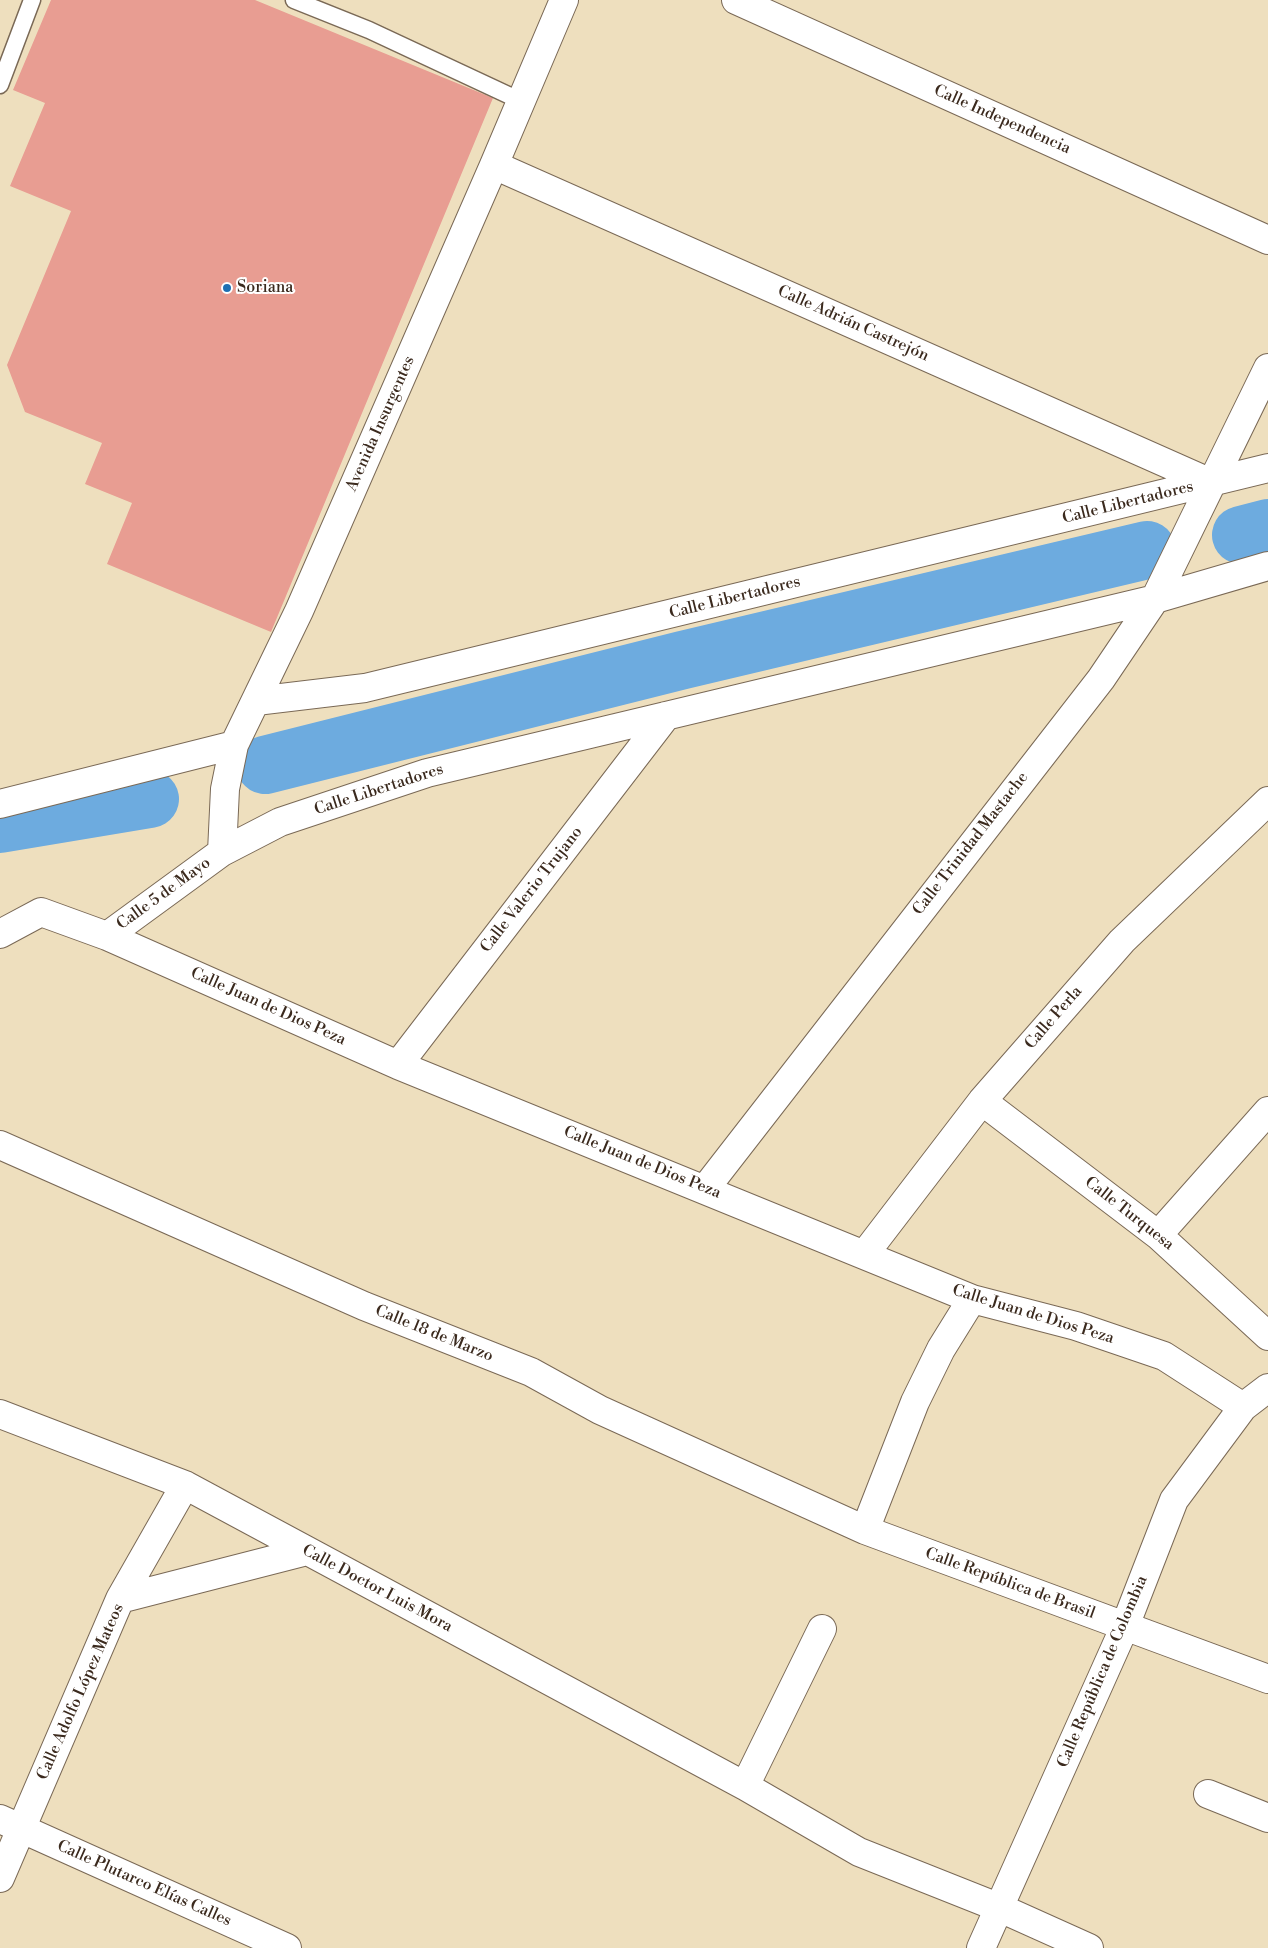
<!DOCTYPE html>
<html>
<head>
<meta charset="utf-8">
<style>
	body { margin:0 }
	canvas { display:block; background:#eedfbe }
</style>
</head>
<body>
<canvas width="1268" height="1948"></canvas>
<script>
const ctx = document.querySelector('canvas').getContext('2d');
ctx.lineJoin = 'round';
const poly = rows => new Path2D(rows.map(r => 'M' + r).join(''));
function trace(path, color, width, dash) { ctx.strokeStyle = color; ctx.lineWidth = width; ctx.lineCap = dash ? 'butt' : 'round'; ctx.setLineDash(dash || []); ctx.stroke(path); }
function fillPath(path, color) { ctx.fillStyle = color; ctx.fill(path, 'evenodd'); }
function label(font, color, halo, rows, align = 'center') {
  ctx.font = font + ' "Libre Bodoni",serif'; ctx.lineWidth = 4; ctx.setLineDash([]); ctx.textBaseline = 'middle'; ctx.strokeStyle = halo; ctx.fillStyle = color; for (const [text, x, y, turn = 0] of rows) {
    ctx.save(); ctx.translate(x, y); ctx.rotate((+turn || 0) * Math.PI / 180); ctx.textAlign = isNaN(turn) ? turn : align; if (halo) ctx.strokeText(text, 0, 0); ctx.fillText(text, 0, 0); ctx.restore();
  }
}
trace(poly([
	[1241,535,1268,528],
	[265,765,683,660,1147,550],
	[0,824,150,799]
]), '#6dabdf', 58);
fillPath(poly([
	[51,0,255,0,493,98,271,632,107,564,132,503,85,484,102,443,25,412,7,365,71,211,10,186,45,103,13,90]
]), '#e89d92');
const lane = poly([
	[294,0,369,30,521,101],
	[0,85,32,0]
]);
const street = poly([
	[736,0,1268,240],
	[494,165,1211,483],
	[256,701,365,688,1268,468],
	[0,804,234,745],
	[222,852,225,789,234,745,299,611,494,165,564,0],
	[0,934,41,912,107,936,398,1065,972,1299,1076,1326,1164,1356,1243,1407],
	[107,936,222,852,280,822,427,773,1155,599,1268,566],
	[398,1065,666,716],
	[982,1101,1158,1235,1268,1336],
	[0,1145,364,1306,531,1372,600,1410,865,1530,1268,1679],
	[705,1189,1101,679,1155,599,1268,368],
	[1158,1235,1268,1111],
	[864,1255,982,1101,1122,941,1268,801],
	[0,1414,185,1485,745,1786,859,1852,1000,1908,1089,1948],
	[865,1530,915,1402,941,1349,972,1299],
	[120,1599,185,1485],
	[745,1786,822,1629],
	[1208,1794,1268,1818],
	[0,1819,287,1948],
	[0,1878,120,1599,307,1551],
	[981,1948,1125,1626,1174,1500,1243,1407,1268,1388]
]);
trace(lane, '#7a6956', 19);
trace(street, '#7a6956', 30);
trace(lane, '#fff', 16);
trace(street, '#fff', 28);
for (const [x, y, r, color] of [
	[227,288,5,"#1f6fb2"]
]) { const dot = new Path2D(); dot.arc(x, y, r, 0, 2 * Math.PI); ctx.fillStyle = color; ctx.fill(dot); trace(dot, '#fff', 2); }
label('16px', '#3b2a1e', '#fff', [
	["Calle Independencia",1002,120,24],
	["Calle Adrián Castrejón",853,324,24],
	["Avenida Insurgentes",381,424,-66],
	["Calle Libertadores",1128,503,-14],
	["Calle Libertadores",735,598,-14],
	["Calle Libertadores",379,790,-18],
	["Calle Trinidad Mastache",971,844,-52],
	["Calle Valerio Trujano",532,890,-52],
	["Calle 5 de Mayo",164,894,-36],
	["Calle Juan de Dios Peza",268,1007,24],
	["Calle Perla",1054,1018,-49],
	["Calle Juan de Dios Peza",642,1163,22],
	["Calle Turquesa",1129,1214,38],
	["Calle Juan de Dios Peza",1033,1315,17],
	["Calle 18 de Marzo",434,1334,22],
	["Calle República de Brasil",1010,1584,20],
	["Calle Doctor Luis Mora",377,1589,28],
	["Calle República de Colombia",1103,1672,-67],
	["Calle Adolfo López Mateos",81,1692,-66],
	["Calle Plutarco Elías Calles",144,1884,24]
]);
label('16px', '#3b2a1e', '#fff', [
	["Soriana",237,288]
], 'left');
</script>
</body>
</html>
